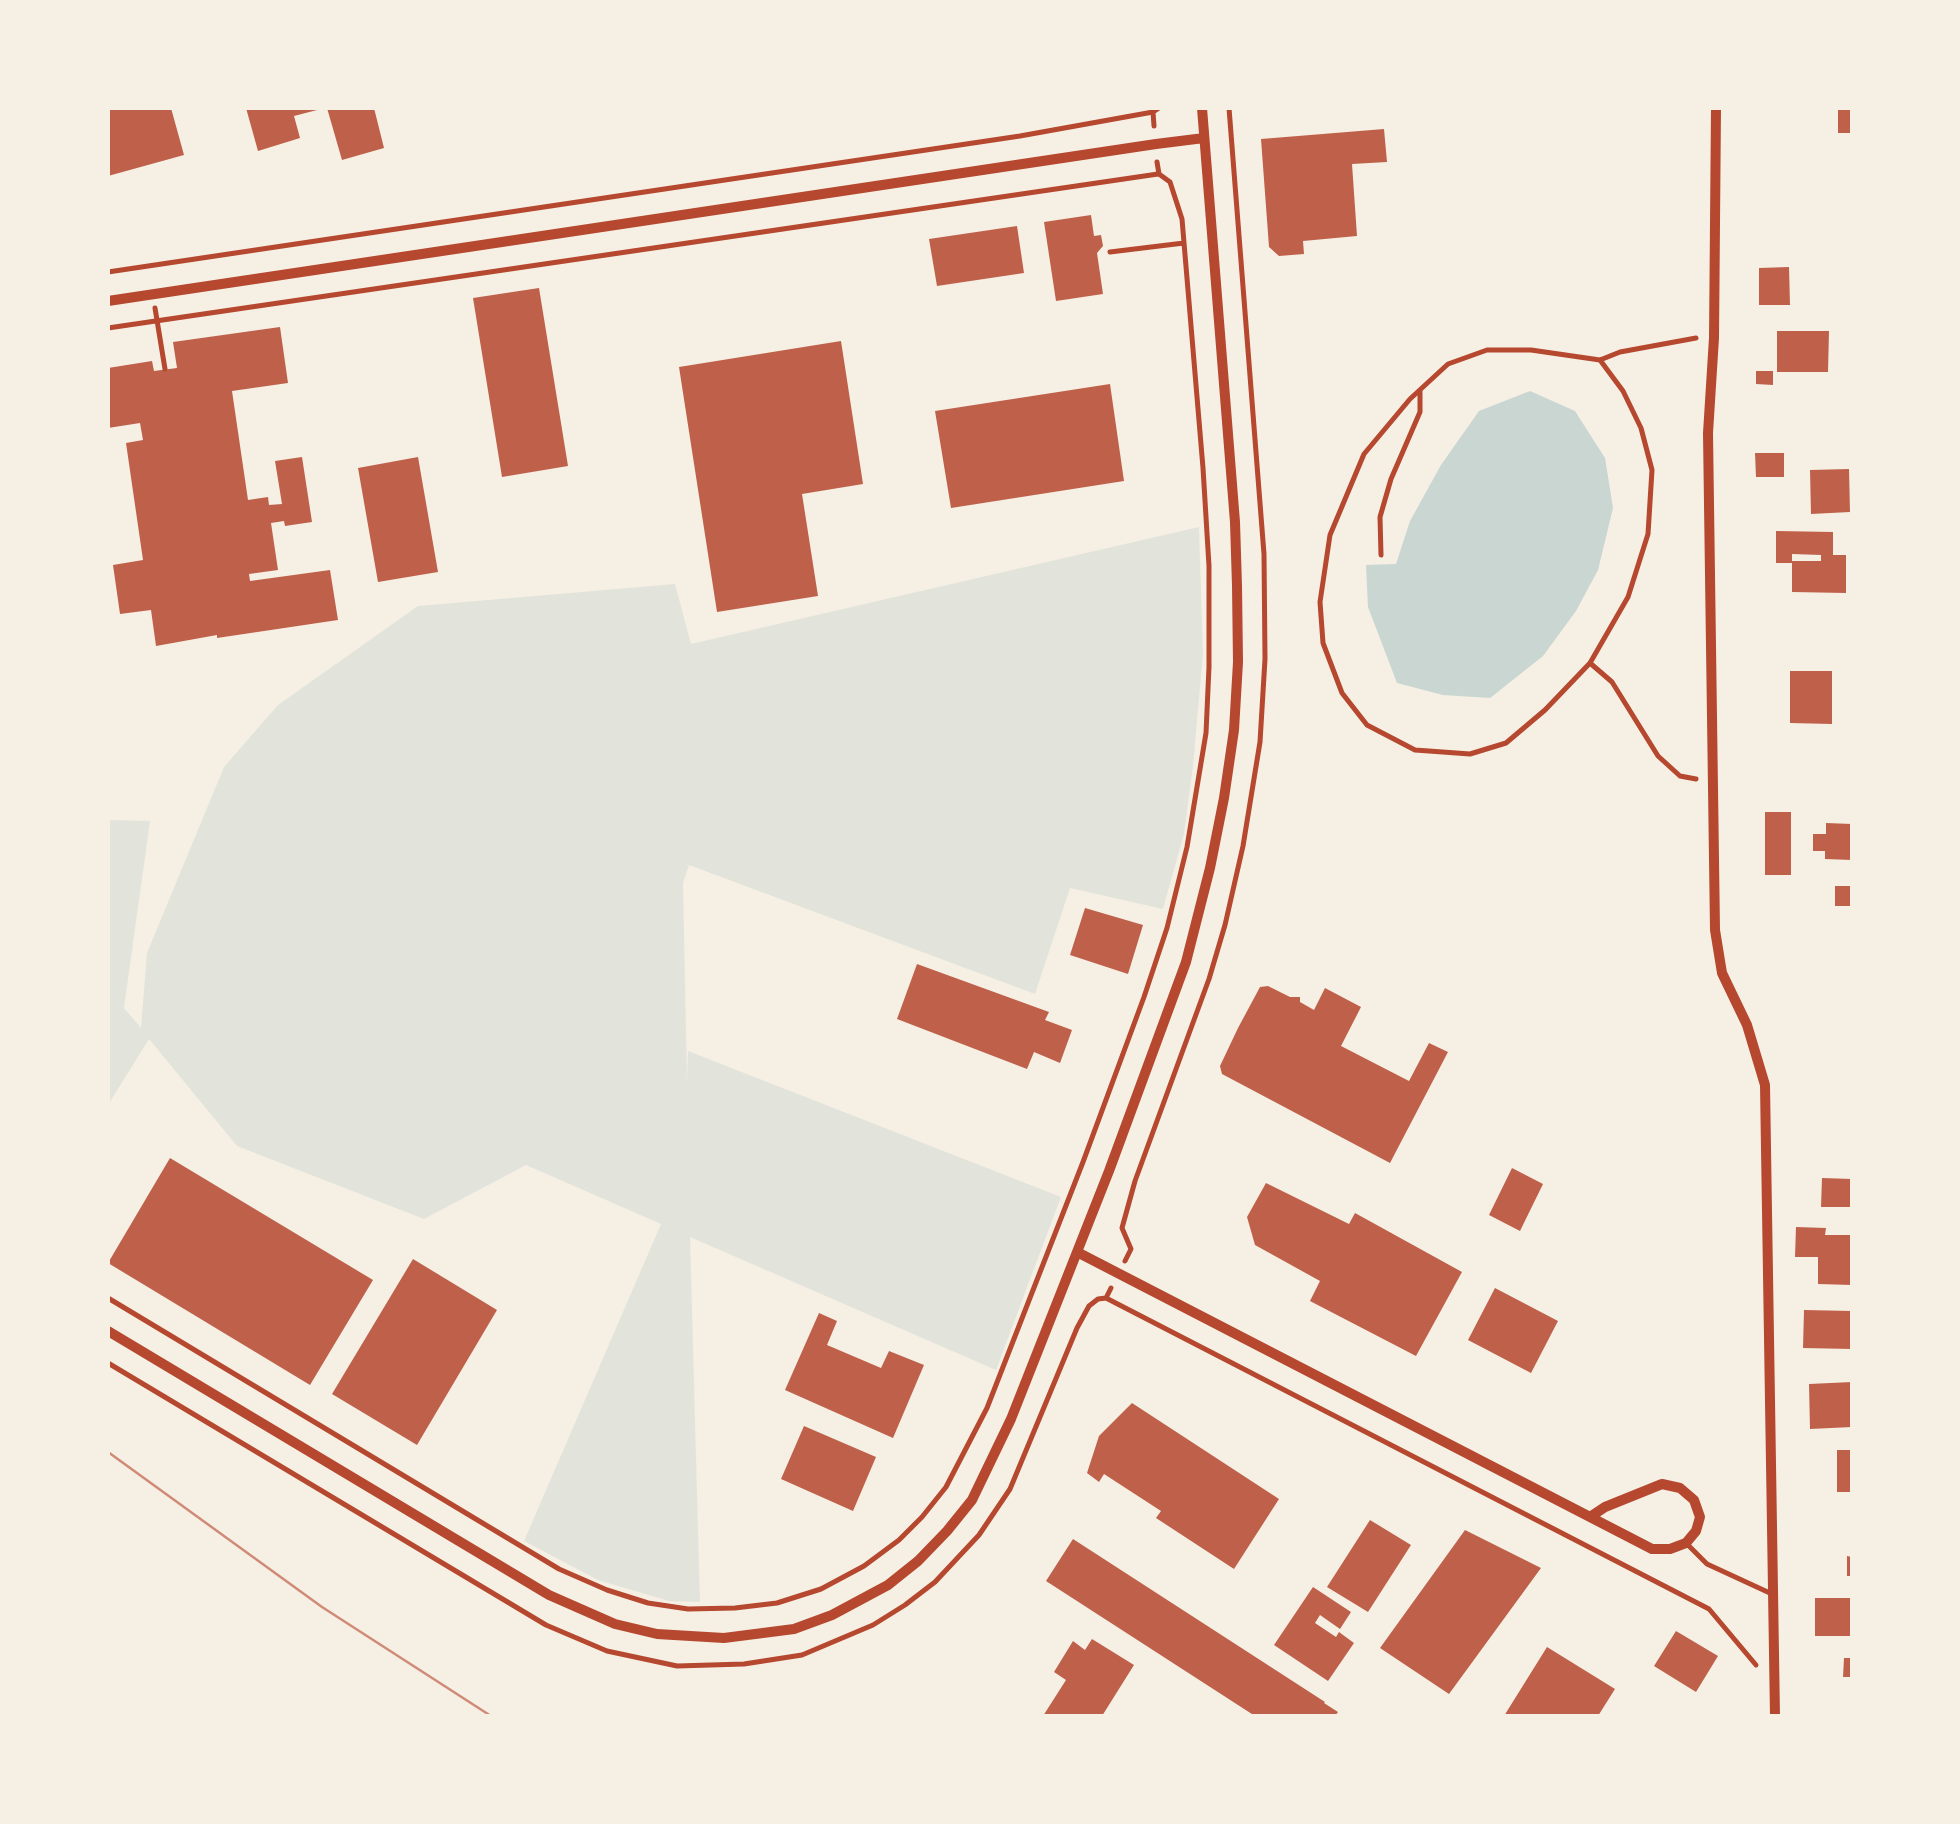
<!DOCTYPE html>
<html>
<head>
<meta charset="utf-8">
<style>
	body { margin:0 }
	#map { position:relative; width:1960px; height:1824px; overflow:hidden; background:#f6efe4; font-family:"DM Sans",sans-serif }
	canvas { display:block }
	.frame { position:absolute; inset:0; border:110px solid #f6efe4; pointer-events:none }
</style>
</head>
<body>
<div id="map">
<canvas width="1960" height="1824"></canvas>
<div class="frame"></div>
</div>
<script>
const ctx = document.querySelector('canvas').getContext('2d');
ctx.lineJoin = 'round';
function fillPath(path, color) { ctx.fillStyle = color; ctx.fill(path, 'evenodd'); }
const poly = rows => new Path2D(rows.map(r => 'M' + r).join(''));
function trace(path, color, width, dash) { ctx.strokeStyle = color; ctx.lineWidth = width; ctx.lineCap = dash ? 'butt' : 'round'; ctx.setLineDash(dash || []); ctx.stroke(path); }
fillPath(poly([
	[1199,527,1203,654,1193,766,1184,834,1163,909,1070,888,1035,994,689,865,683,883,687,1081,688,1051,1061,1197,996,1370,690,1237,700,1602,669,1601,598,1580,524,1541,661,1224,526,1165,424,1219,237,1146,149,1039,108,1105,108,820,150,821,124,1008,141,1028,147,953,224,767,278,705,418,606,675,584,691,644]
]), '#e2e4dc');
fillPath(poly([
	[1530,391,1575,411,1605,458,1613,508,1598,570,1576,611,1543,656,1490,698,1443,695,1397,683,1368,607,1366,565,1396,564,1410,521,1441,465,1479,411]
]), '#c9d6d2');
fillPath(poly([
	[108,108,171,108,184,155,108,176],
	[246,108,321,108,321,109,294,116,300,138,258,151],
	[327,108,374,108,384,148,342,160],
	[1838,108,1852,108,1852,133,1838,133],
	[1384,129,1387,162,1352,164,1357,236,1303,241,1304,254,1279,256,1269,247,1261,139],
	[1091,215,1094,236,1101,235,1103,246,1097,253,1103,294,1056,301,1044,222],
	[1017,226,1024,273,937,286,929,239],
	[1789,267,1790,305,1759,305,1759,268],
	[539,288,568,466,502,477,473,298],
	[280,327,288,383,232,391,248,500,268,497,269,505,282,504,275,461,302,457,312,522,285,526,284,521,271,523,278,570,249,574,250,581,330,570,338,620,217,638,217,635,156,646,151,610,120,614,113,565,143,560,126,443,143,440,140,423,108,428,108,368,152,361,154,371,177,368,173,342],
	[1777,331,1829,331,1828,372,1777,372],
	[841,341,863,484,802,494,818,596,717,612,679,367],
	[1756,371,1773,371,1773,385,1756,384],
	[1110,384,1124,481,951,508,935,411],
	[1755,453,1784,453,1784,477,1756,477],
	[418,457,438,572,378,582,358,468],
	[1849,469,1850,512,1811,514,1810,470],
	[1776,531,1833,532,1833,555,1846,555,1846,593,1792,592,1792,561,1821,561,1821,555,1792,554,1792,563,1776,563],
	[1790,671,1832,671,1832,724,1790,723],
	[1765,812,1791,812,1791,875,1765,875],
	[1826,823,1852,824,1852,860,1825,859,1825,851,1813,851,1813,834,1826,834],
	[1835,886,1852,886,1852,906,1835,906],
	[1085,908,1143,925,1128,974,1070,955],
	[917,964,1049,1012,1045,1020,1072,1030,1060,1063,1034,1052,1027,1069,897,1019],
	[1268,986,1290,997,1300,997,1300,1002,1314,1010,1325,988,1361,1007,1341,1046,1409,1081,1429,1043,1448,1052,1390,1163,1222,1074,1220,1066,1238,1028,1260,987],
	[170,1158,373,1280,310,1385,108,1263],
	[1512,1168,1543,1184,1520,1231,1489,1215],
	[1822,1178,1852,1179,1852,1207,1821,1207],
	[1266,1183,1349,1224,1355,1213,1462,1272,1416,1356,1310,1301,1320,1281,1255,1245,1247,1217],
	[1796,1227,1826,1228,1825,1235,1852,1235,1852,1285,1818,1284,1818,1257,1795,1257],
	[413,1259,497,1310,417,1445,332,1394],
	[1495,1288,1558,1321,1531,1373,1468,1340],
	[1804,1310,1852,1311,1852,1349,1803,1348],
	[819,1313,837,1321,827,1345,881,1368,889,1351,924,1365,893,1438,785,1390],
	[1852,1382,1852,1427,1810,1429,1809,1384],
	[1132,1403,1279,1499,1234,1569,1156,1518,1161,1511,1104,1474,1099,1482,1087,1473,1099,1436],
	[804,1426,876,1457,853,1511,781,1479],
	[1837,1450,1852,1450,1852,1492,1837,1492],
	[1370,1520,1411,1545,1368,1612,1327,1587],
	[1465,1530,1541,1568,1449,1694,1380,1648],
	[1073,1539,1325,1702,1324,1703,1338,1712,1335,1716,1255,1716,1046,1581],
	[1847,1556,1852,1557,1852,1576,1847,1576],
	[1313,1587,1351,1612,1340,1629,1320,1615,1315,1623,1336,1637,1339,1632,1354,1643,1328,1681,1274,1645],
	[1815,1598,1852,1598,1852,1636,1815,1636],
	[1676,1631,1718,1656,1696,1692,1654,1666],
	[1092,1639,1134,1665,1102,1716,1043,1716,1066,1680,1054,1672,1073,1641,1085,1650],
	[1547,1647,1615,1689,1598,1716,1504,1716],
	[1844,1658,1852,1658,1852,1677,1843,1677]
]), '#bf614a');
trace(poly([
	[1154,126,1153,112,1159,108],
	[1110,252,1184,243],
	[108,272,1020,136,1153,112],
	[155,308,165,369],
	[108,328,1158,174],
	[1600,360,1623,391,1641,428,1652,470,1648,534,1628,597,1590,663,1545,710,1506,743,1470,754,1415,750,1367,725,1342,693,1323,643,1320,602,1330,535,1364,454,1410,399,1448,364,1487,350,1531,350,1600,360,1620,352,1696,338],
	[1381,555,1380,517,1391,479,1420,412,1420,390],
	[1590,663,1612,682,1658,756,1680,776,1696,779],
	[1125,1261,1131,1249,1122,1228,1135,1181,1209,979,1225,925,1243,846,1260,742,1265,659,1264,554,1229,108],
	[108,1298,559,1569,607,1590,648,1603,688,1609,735,1608,777,1603,821,1589,864,1566,899,1540,922,1517,946,1487,987,1408,1083,1162,1144,997,1167,928,1187,847,1206,733,1209,667,1209,566,1203,468,1182,219,1170,182,1159,174,1157,162],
	[1106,1298,1709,1609,1756,1665],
	[108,1363,546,1625,607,1651,677,1666,744,1664,802,1655,873,1625,905,1605,935,1582,979,1535,1010,1489,1077,1328,1089,1306,1098,1299,1106,1298,1111,1288]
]), '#b5482f', 5);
trace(poly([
	[1686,1543,1707,1564,1772,1594]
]), '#b5482f', 5);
trace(poly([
	[1716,108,1714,338,1708,433,1715,930,1722,973,1747,1025,1765,1085,1775,1716],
	[108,301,1156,144,1204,138],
	[1077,1252,1652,1549,1670,1549,1686,1543,1696,1531,1700,1517,1694,1500,1680,1488,1662,1484,1605,1507,1590,1517],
	[108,1331,549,1595,615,1624,657,1634,724,1638,794,1629,832,1615,888,1585,918,1561,947,1531,972,1500,1011,1419,1109,1171,1186,962,1210,868,1224,798,1234,730,1238,662,1237,586,1235,522,1202,108]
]), '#b5482f', 10);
trace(poly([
	[108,1452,322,1607,491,1716]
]), '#cf8b77', 2.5);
</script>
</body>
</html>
